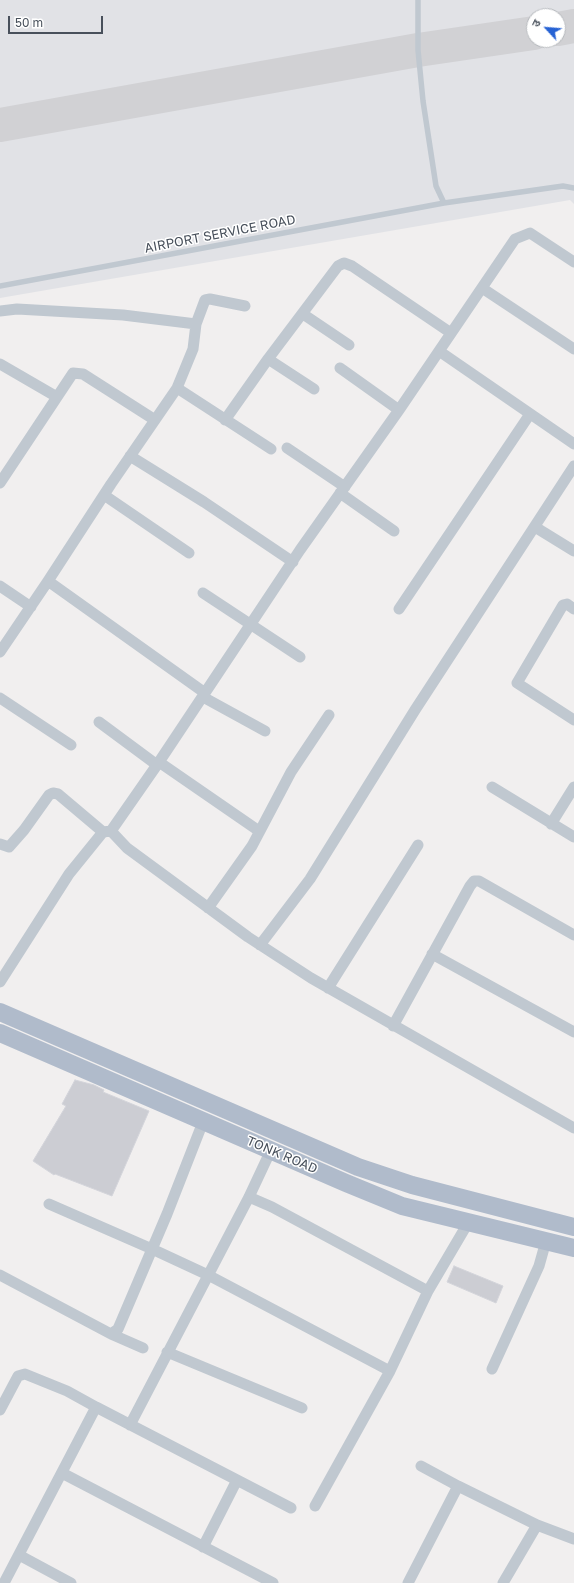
<!DOCTYPE html>
<html>
<head>
<meta charset="utf-8">
<style>
	body { margin:0 }
	#map { position:relative; width:574px; height:1583px; overflow:hidden; background:#f1efef; font-family:"Golos Text","Noto Sans Devanagari",sans-serif }
	canvas { display:block }
	.north { position:absolute; left:526px; top:8px; width:40px; height:40px; box-sizing:border-box; background:#fff; border:1px solid #b6b9bd; border-radius:50%; rotate:296deg; font-size:11px; font-weight:700; line-height:16px; text-align:center; color:#48505b }
	.north::after { content:''; display:block; margin:auto; width:14px; height:18px; background:#2662d4; clip-path:polygon(50% 0,100% 100%,50% 72%,0 100%) }
	.scale { position:absolute; left:8px; top:16px; width:95px; height:18px; box-sizing:border-box; border:2px solid #48505b; border-top:0; padding-left:5px; font-size:12px; line-height:14px; white-space:nowrap; color:#48505b; -webkit-text-stroke:3px #fff; paint-order:stroke }
</style>
</head>
<body>
<div id="map">
<canvas width="574" height="1583"></canvas>
<div class="north">उ</div>
<div class="scale">50 m</div>
</div>
<script>
const ctx = document.querySelector('canvas').getContext('2d');
ctx.lineJoin = 'round';
function fillPath(path, color) { ctx.fillStyle = color; ctx.fill(path, 'evenodd'); }
const poly = rows => new Path2D(rows.map(r => 'M' + r).join(''));
function trace(path, color, width, dash) { ctx.strokeStyle = color; ctx.lineWidth = width; ctx.lineCap = dash ? 'butt' : 'round'; ctx.setLineDash(dash || []); ctx.stroke(path); }
function label(font, color, halo, rows, align = 'center') {
  ctx.font = font + ' "Golos Text",sans-serif'; ctx.lineWidth = 3; ctx.setLineDash([]); ctx.textBaseline = 'middle'; ctx.strokeStyle = halo; ctx.fillStyle = color; for (const [text, x, y, turn = 0] of rows) {
    ctx.save(); ctx.translate(x, y); ctx.rotate((+turn || 0) * Math.PI / 180); ctx.textAlign = isNaN(turn) ? turn : align; if (halo) ctx.strokeText(text, 0, 0); ctx.fillText(text, 0, 0); ctx.restore();
  }
}
fillPath(poly([
	[0,0,574,0,574,204,570,200,0,298],
	[534,16,558,16,558,40,534,40]
]), '#e1e2e6');
trace(poly([
	[558,29,574,26],
	[0,125,418,50,534,33]
]), '#d1d1d4', 34);
const building = poly([
	[75,1080,94,1085,104,1090,103,1092,149,1111,112,1196,55,1174,54,1175,33,1161,66,1106,62,1104,75,1080],
	[454,1266,503,1286,496,1303,447,1282,454,1266]
]);
fillPath(building, '#cccdd3');
trace(building, '#d3d4da', 1);
trace(poly([
	[418,0,418,50,423,101,436,186,444,203],
	[0,286,444,203,563,186,574,188]
]), '#c0c8d0', 5.5);
trace(poly([
	[482,288,574,349],
	[0,311,17,309,123,315,196,324,193,349,177,388,111,484,48,581,0,652],
	[303,314,349,345],
	[196,324,205,300,210,299,245,306],
	[439,351,574,444],
	[268,359,338,266,344,263,352,266,451,333],
	[0,364,57,397],
	[340,368,399,410],
	[177,388,271,449],
	[225,420,268,359,314,389],
	[287,448,345,487],
	[130,456,204,502,293,562],
	[0,483,73,373,83,374,155,420],
	[340,493,394,531],
	[104,495,189,553],
	[535,527,574,551],
	[48,581,205,693],
	[0,586,31,607],
	[203,593,300,657],
	[399,609,530,414],
	[574,609,567,604,563,605,517,683,574,720],
	[203,697,265,731],
	[0,698,71,745],
	[99,722,157,765],
	[159,762,259,831],
	[492,787,574,837],
	[551,824,574,787],
	[111,831,127,848,248,937,311,978,574,1128],
	[0,844,9,847,24,830,49,795,53,793,58,794,103,832],
	[208,908,252,846,291,772,329,715],
	[260,945,310,879,415,710,574,466],
	[432,954,574,1032],
	[0,982,69,874,103,832,111,831,159,762,300,550,399,410,515,239,530,233,574,262],
	[328,988,418,845],
	[393,1026,470,886,474,881,479,881,574,935],
	[249,1197,272,1207,428,1291],
	[49,1204,152,1249,208,1275,390,1371],
	[0,1275,111,1334,118,1329,167,1214,203,1122],
	[111,1334,143,1348],
	[167,1352,302,1408],
	[492,1369,539,1266,546,1241],
	[96,1407,291,1508],
	[0,1410,18,1376,25,1374,67,1391,96,1407,4,1583],
	[130,1425,249,1197,271,1150],
	[421,1466,458,1486],
	[62,1473,273,1583],
	[315,1506,390,1371,428,1291,468,1223],
	[537,1525,574,1539],
	[203,1547,237,1480],
	[19,1555,71,1583],
	[408,1583,458,1486,537,1525,503,1583]
]), '#c0c8d0', 11);
trace(poly([
	[0,1012,358,1167,412,1185,574,1227],
	[0,1033,346,1183,402,1206,574,1248]
]), '#b0bbcb', 18);
label('13px', '#48505b', '#fff', [
	["AIRPORT SERVICE ROAD",220,234,-11],
	["TONK ROAD",282,1155,23]
]);
</script>
</body>
</html>
